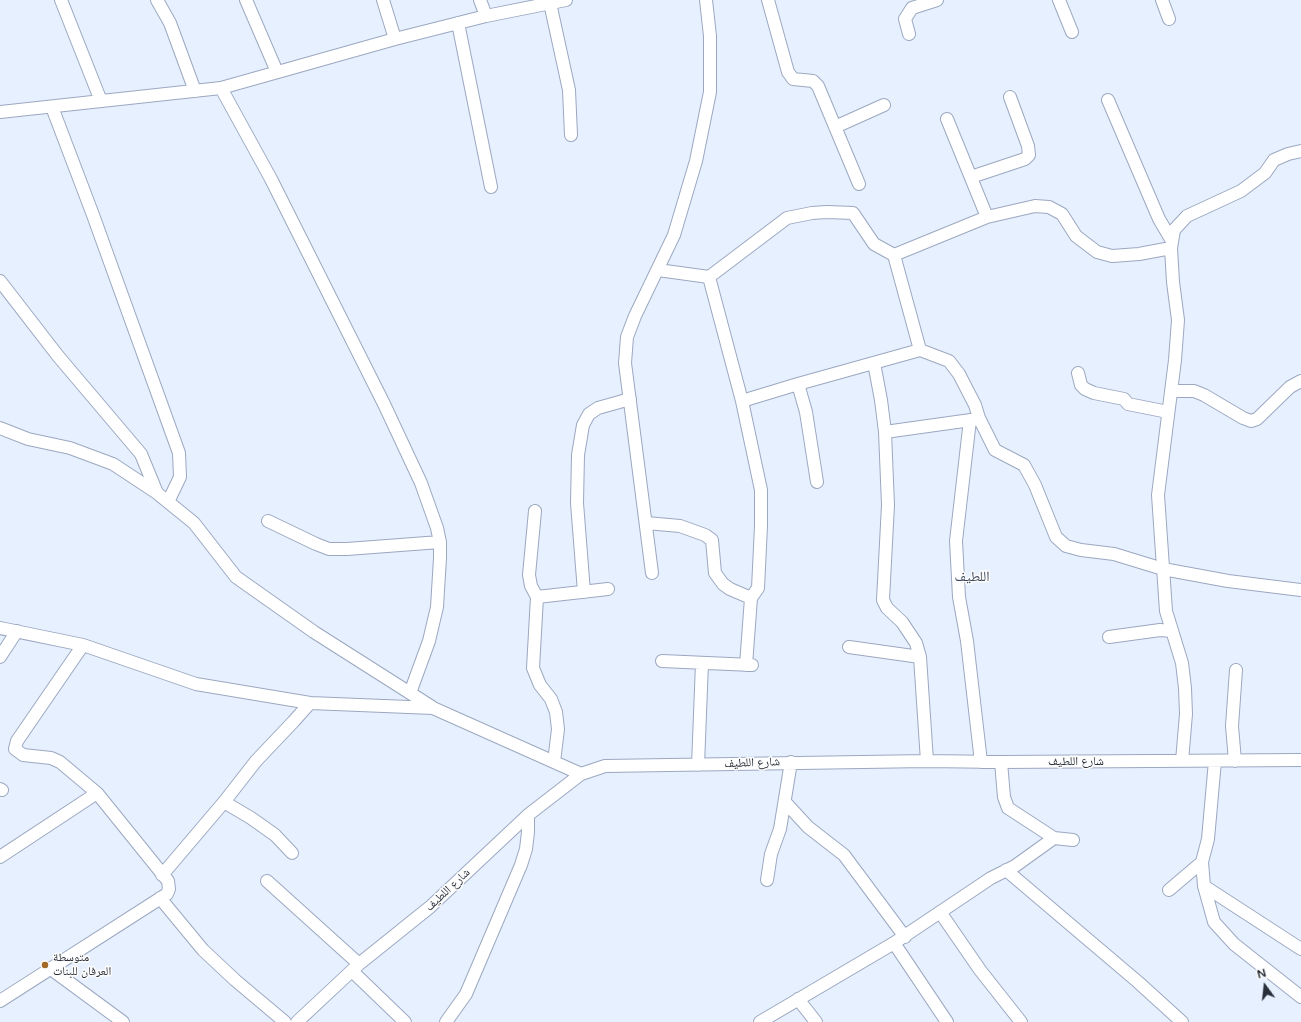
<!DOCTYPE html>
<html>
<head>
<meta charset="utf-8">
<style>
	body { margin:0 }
	#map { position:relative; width:1301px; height:1022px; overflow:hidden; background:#e7f0ff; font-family:"Varela Round",sans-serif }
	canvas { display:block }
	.north { position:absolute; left:1245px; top:966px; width:40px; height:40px; -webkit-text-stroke:3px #fcfcfc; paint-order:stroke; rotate:345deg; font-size:11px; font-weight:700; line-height:16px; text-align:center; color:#292f38 }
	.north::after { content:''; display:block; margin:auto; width:14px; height:18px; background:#292f38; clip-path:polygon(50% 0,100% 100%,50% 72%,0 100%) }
</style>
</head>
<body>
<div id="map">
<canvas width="1301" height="1022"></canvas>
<div class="north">N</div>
</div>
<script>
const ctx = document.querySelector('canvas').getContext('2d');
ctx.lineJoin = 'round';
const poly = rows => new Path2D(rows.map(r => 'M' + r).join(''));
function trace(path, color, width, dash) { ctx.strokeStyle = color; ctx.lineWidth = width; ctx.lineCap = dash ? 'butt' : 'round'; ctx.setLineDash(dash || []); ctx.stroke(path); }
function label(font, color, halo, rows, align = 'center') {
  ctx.font = font + ' "Varela Round","Noto Naskh Arabic",sans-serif'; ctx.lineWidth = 3; ctx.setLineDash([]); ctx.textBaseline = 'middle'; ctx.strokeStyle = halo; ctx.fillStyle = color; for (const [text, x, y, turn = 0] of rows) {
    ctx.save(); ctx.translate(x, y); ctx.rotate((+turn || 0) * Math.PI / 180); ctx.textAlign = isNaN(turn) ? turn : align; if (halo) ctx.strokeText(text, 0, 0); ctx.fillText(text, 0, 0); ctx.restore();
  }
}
const minor = poly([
	[61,0,101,101],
	[157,0,170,23,195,91],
	[246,0,277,72],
	[383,0,395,39],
	[480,0,486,16],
	[768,0,788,72,793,79,813,81,818,86,859,184],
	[1059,0,1072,32],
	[1162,0,1169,19],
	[550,3,569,90,571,135],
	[458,23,491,187],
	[909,34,905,19,912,8,937,0],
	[221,88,271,179,384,404,421,483,437,528,440,542,440,558,437,607,429,641,410,693],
	[1108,100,1159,219,1172,241],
	[52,107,93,215,179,453,180,477,168,502],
	[0,112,221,88,395,39,486,16,566,0],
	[947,119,987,217],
	[835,127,884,105],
	[971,177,1025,159,1029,155,1028,146,1010,97],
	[894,255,987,217,1035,206,1049,207,1062,214,1076,236,1097,252,1112,256,1139,254,1171,248],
	[658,270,709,277,787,218,812,213,827,212,853,213,874,244,894,255,920,350],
	[709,277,742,401,761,490,761,526,758,588,751,598,746,665],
	[0,281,58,356,141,454,157,493],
	[874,363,881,400,885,432,888,505,883,600,887,608,902,622,916,643,920,657,927,761],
	[1078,373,1081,385,1085,389,1094,393,1124,399,1128,404,1168,412],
	[798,384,806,412,817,482],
	[1171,391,1194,391,1204,395,1243,418,1251,421,1257,419,1290,387,1301,381],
	[742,401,798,384,920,350,949,361,959,374,975,405,979,418,995,450,1024,465,1035,485,1056,537,1066,546,1081,550,1114,554,1163,569,1228,581,1301,590],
	[970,420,956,541,959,597,967,641,981,762],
	[0,428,28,439,70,448,113,464,157,493,194,523,236,577,314,632,432,707],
	[885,432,978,419],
	[535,511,529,575,531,586,537,597,533,668,540,685,551,699,556,712,558,729,554,762],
	[268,521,316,544,329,549,347,549,440,542],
	[646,523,680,526,705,535,712,540,715,573,723,584,730,589,751,598],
	[652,573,625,363,627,337,635,316,674,235,696,161,710,92,710,36,706,0],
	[584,592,577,503,578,455,583,425,589,414,598,408,630,399],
	[537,597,608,589],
	[0,628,83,645,196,684,310,703,433,708,581,774],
	[1109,637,1160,630,1172,631],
	[849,647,920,657],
	[0,657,17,631],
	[662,661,752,665],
	[1182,761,1186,714,1185,688,1182,663,1166,611,1158,495,1175,360,1178,320,1173,282,1171,248,1174,230,1187,216,1241,191,1265,173,1274,160,1288,154,1301,151],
	[1215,761,1208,839,1202,862,1204,886,1214,922,1234,944,1301,997],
	[1235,761,1232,726,1236,670],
	[1001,762,1004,797,1008,808,1054,838,1073,840],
	[698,765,702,663],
	[0,789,2,790],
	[224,802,251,818,275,835,292,853],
	[785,802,808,827,844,855,905,937],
	[0,857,97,793],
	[1006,870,1138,982,1182,1022],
	[162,875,224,802,256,761,293,722,310,703],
	[767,880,771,854,780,829,791,762],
	[267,881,359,964],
	[1204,886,1301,949],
	[1169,890,1202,862],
	[160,898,203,950,235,980,285,1022],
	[940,912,980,970,1021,1022],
	[894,943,947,1022],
	[51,969,123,1022],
	[352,971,405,1022],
	[798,999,816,1022],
	[0,1001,167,894,169,889,168,881,97,793,60,762,51,758,23,755,15,749,17,741,83,645],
	[297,1022,359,964,430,907,528,815,581,774,605,766,927,761,1001,762,1301,760],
	[446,1022,466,994,521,865,526,849,528,832,528,815],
	[760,1022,894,943,991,878,1015,866,1054,838]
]);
trace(minor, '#9ba8c0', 14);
trace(minor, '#fff', 12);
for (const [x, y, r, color] of [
	[45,965,4,"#a16926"]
]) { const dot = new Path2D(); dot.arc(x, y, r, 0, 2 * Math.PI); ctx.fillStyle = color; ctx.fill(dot); trace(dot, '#fcfcfc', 1.5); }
label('12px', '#292f38', '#fcfcfc', [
	["شارع اللطيف",1076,762],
	["شارع اللطيف",752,763,-2],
	["شارع اللطيف",448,890,-43]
]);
label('12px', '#292f38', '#fcfcfc', [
	["متوسطة",53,958],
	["العرفان للبنات",53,972]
], 'left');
label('14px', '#394458', '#fcfcfc', [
	["اللطيف",972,577]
]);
</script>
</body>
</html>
